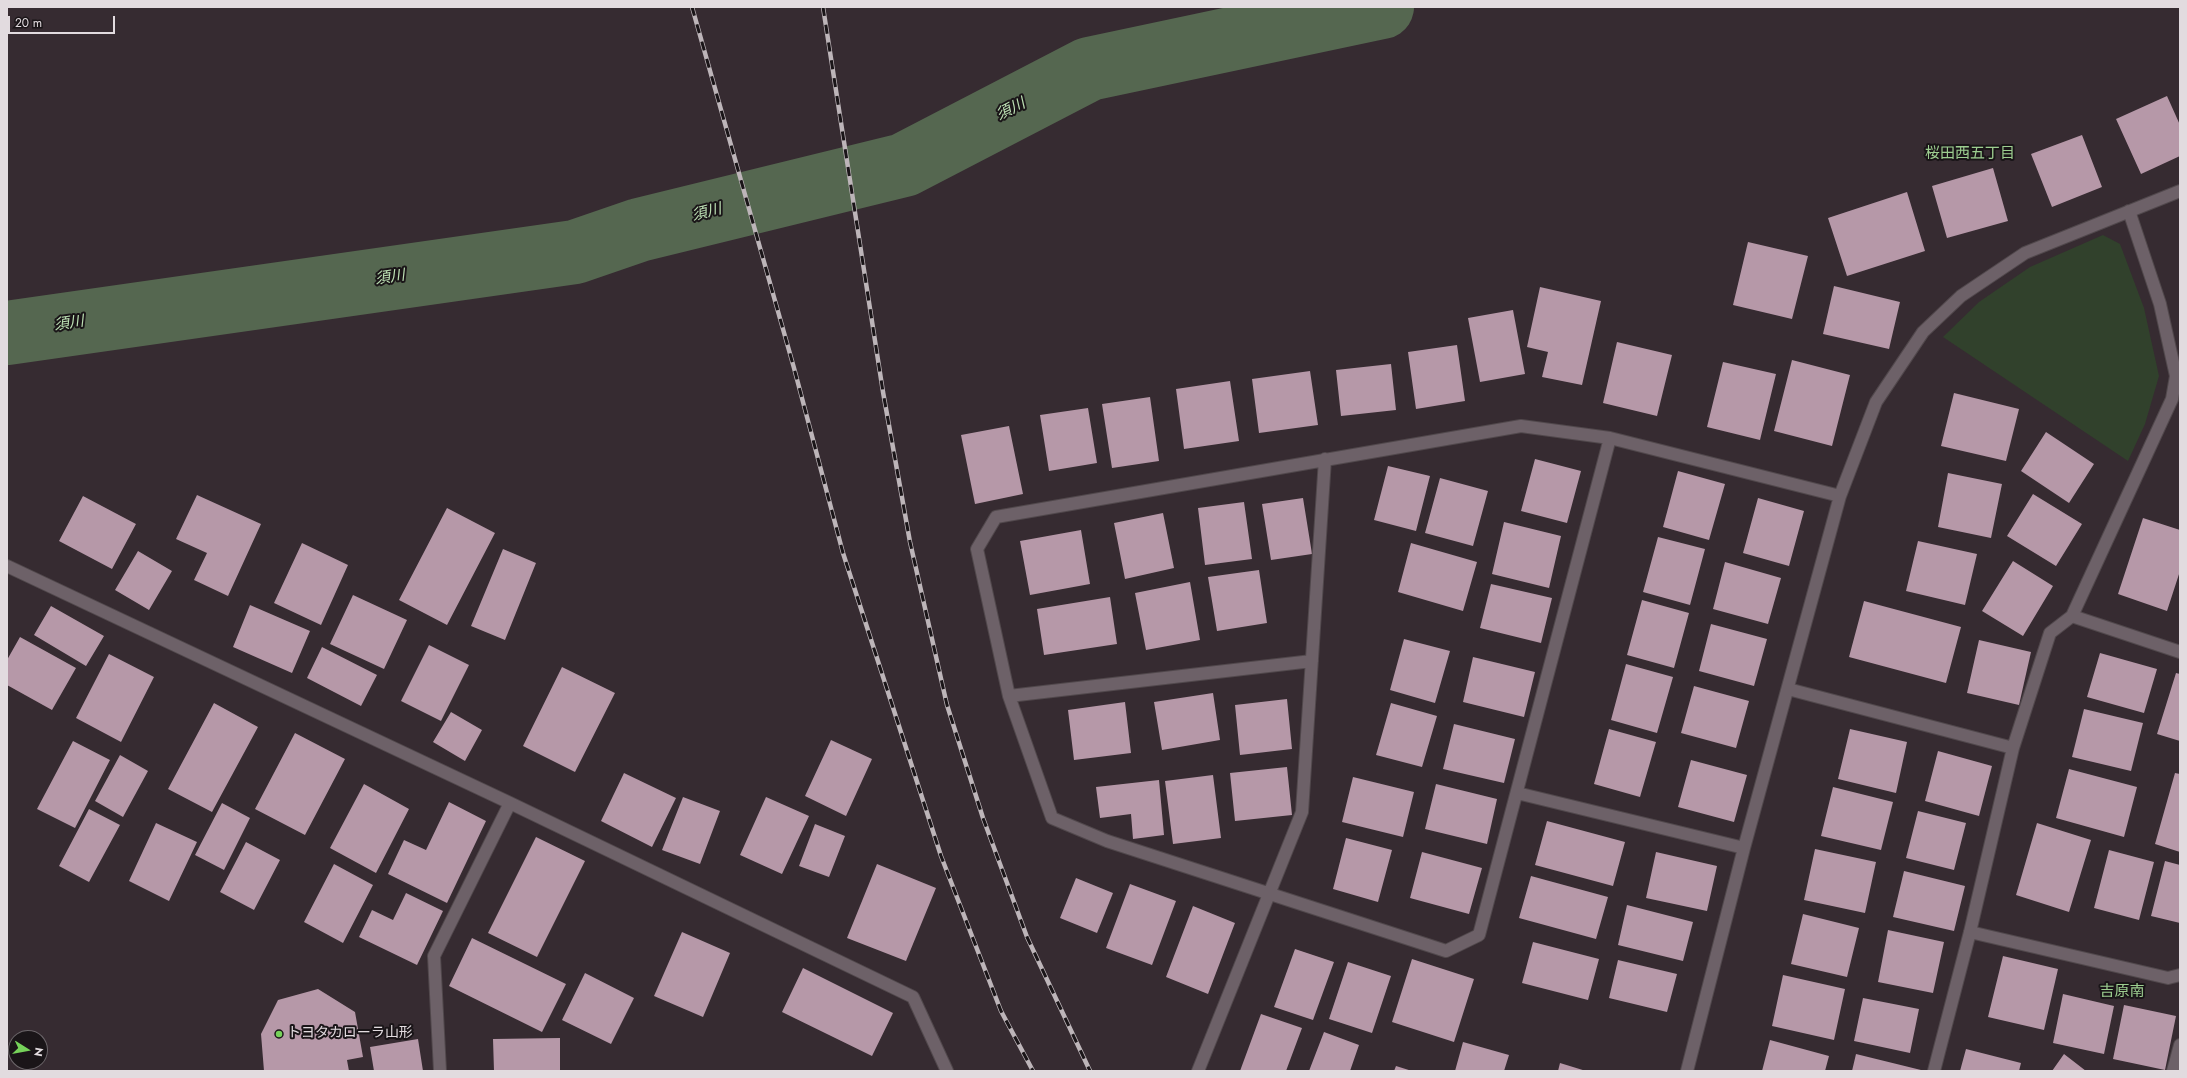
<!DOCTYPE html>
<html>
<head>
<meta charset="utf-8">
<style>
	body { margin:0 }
	#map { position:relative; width:2187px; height:1078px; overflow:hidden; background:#362b31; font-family:Jost,sans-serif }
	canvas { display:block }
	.frame { position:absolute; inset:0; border:8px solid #e2dbdf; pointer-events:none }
	.north { position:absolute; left:8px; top:1030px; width:40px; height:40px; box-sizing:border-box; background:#1a1518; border:1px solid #6a6468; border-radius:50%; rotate:101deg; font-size:11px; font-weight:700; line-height:16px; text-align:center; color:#e2dbdf }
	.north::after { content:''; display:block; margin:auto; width:14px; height:18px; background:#76d25a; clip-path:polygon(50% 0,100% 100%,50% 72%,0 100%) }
	.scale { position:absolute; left:8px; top:16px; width:107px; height:18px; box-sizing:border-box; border:2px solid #e2dbdf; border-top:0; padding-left:5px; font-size:12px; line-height:14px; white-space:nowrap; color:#e2dbdf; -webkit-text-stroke:3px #1a1518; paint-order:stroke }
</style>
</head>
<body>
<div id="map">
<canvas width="2187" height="1078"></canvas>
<div class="frame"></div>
<div class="north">N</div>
<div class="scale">20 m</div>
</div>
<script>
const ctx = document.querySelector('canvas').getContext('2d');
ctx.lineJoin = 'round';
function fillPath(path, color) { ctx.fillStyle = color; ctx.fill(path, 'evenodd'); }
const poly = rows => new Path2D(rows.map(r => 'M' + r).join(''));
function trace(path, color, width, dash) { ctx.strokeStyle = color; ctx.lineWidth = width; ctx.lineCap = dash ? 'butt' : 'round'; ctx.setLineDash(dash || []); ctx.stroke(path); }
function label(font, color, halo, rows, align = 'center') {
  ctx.font = font + ' Jost,"Noto Sans JP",sans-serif'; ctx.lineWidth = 4; ctx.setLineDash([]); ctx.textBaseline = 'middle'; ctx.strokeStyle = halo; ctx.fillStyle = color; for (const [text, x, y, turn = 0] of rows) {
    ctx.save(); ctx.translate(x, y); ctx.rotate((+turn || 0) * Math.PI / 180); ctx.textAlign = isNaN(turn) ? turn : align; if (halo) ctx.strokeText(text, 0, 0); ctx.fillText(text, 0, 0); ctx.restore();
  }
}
fillPath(poly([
	[2103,235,2120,244,2144,308,2159,376,2145,424,2128,461,1943,337,1979,302,2030,267]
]), '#31412c');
trace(poly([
	[7,333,575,252,639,230,904,165,1089,69,1382,7]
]), '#556750', 64);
fillPath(poly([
	[2167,96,2180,125,2180,156,2141,174,2116,119],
	[2082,135,2102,187,2052,207,2031,154],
	[1993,168,2008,221,1947,238,1932,186],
	[1907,192,1925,251,1847,276,1828,218],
	[1748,242,1808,256,1792,319,1733,305],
	[1834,286,1900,302,1889,349,1823,334],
	[1540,287,1601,301,1582,385,1542,377,1548,352,1527,347],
	[1513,310,1525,374,1480,382,1468,318],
	[1617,342,1672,355,1657,416,1603,403],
	[1457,345,1465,401,1416,409,1408,352],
	[1792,360,1850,375,1832,446,1774,431],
	[1723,362,1776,374,1760,440,1707,427],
	[1391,364,1396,410,1341,416,1336,370],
	[1310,371,1318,425,1259,433,1252,379],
	[1230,381,1239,441,1184,449,1176,389],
	[1954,393,2019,409,2006,461,1941,446],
	[1150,397,1159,461,1112,468,1102,404],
	[1088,408,1097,463,1049,471,1040,415],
	[1009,426,1023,494,975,504,961,435],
	[2046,432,2094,464,2069,503,2021,471],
	[1535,459,1581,471,1567,523,1521,511],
	[1388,466,1430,476,1416,531,1374,520],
	[1678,471,1725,484,1709,540,1663,527],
	[1948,473,2002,484,1991,538,1938,527],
	[1440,478,1488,491,1473,546,1425,533],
	[2033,494,2082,524,2056,566,2007,536],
	[197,495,261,524,228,596,194,580,207,553,176,539],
	[83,496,136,524,112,569,59,541],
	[1303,498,1312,554,1271,560,1262,504],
	[1758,498,1804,511,1789,566,1743,553],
	[1244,502,1252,559,1205,565,1198,508],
	[447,508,495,533,447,625,399,600],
	[1163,513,1174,568,1125,579,1114,523],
	[2143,518,2180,530,2180,571,2167,611,2118,594],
	[1504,522,1561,536,1549,588,1492,574],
	[1081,530,1090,584,1030,595,1020,541],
	[1658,537,1705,549,1690,605,1643,592],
	[1918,541,1977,554,1965,605,1906,591],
	[302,543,348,565,321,625,274,603],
	[1411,543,1477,562,1463,611,1398,592],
	[503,549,536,563,505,640,471,626],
	[138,551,172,571,149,610,115,590],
	[2013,561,2053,586,2023,636,1982,611],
	[1725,562,1781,578,1768,624,1713,609],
	[1259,570,1267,623,1217,631,1208,577],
	[1190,582,1200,640,1146,650,1135,593],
	[1491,584,1552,598,1541,643,1480,628],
	[353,595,407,620,384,669,330,644],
	[1110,597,1117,644,1044,655,1037,609],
	[1642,600,1689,613,1674,668,1627,655],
	[1864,601,1961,627,1946,683,1849,657],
	[250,605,310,631,292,673,233,647],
	[51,606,104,636,86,666,34,635],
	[1711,624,1767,639,1754,686,1699,671],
	[20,637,76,668,52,710,7,685,7,660],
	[1404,639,1450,651,1435,703,1390,690],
	[1979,640,2031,652,2019,705,1967,693],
	[429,645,469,665,441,721,401,701],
	[322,647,377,675,361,706,307,678],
	[2100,653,2157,669,2144,713,2087,697],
	[109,654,154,677,121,742,76,718],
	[1473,657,1535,672,1524,717,1463,702],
	[1626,664,1673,677,1657,733,1611,720],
	[562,667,615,693,575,772,523,746],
	[2176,673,2180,674,2180,741,2157,734],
	[1694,686,1749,701,1736,748,1681,733],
	[1213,693,1220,740,1162,750,1154,702],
	[1287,699,1292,749,1240,755,1235,705],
	[1125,702,1131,753,1074,760,1068,710],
	[214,703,258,727,212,812,168,789],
	[1391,703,1437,716,1422,767,1376,755],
	[2084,709,2143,723,2131,771,2072,757],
	[451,712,482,730,465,761,433,742],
	[1454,724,1515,739,1504,783,1443,769],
	[1609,729,1656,742,1640,797,1594,784],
	[1850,729,1907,742,1896,793,1838,779],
	[295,733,345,759,305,835,255,809],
	[831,740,872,759,846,816,805,796],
	[73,741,110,760,75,828,37,809],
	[1938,751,1992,766,1979,816,1925,801],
	[120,755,148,771,123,817,95,801],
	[1691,760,1747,775,1734,822,1678,807],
	[1287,767,1292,815,1235,821,1230,773],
	[2069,769,2137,787,2124,837,2056,818],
	[624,773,676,798,652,847,601,821],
	[2175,773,2180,774,2180,852,2155,844],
	[1213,775,1221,838,1173,844,1165,781],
	[1353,777,1414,792,1403,837,1342,822],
	[1159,780,1164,835,1133,839,1131,814,1100,818,1096,787],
	[364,784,409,809,376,873,330,848],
	[1436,784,1497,799,1487,844,1425,829],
	[1833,787,1893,802,1881,850,1821,836],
	[683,797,720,811,700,864,662,850],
	[766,797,809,816,782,874,740,855],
	[449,802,486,821,447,903,388,874,404,840,426,850],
	[222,803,250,818,224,870,195,855],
	[89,809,120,825,89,882,59,866],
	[1918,811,1966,823,1954,870,1906,858],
	[1547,821,1625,842,1613,886,1535,865],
	[156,823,197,842,169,901,129,881],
	[2037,823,2091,840,2069,912,2016,895],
	[815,824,845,836,829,877,799,866],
	[536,837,585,861,537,957,488,933],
	[1346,838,1392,850,1378,902,1333,889],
	[246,842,280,860,254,910,220,892],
	[1815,849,1876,862,1865,913,1804,900],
	[2109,850,2154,862,2139,920,2094,908],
	[1422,852,1482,868,1469,914,1410,898],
	[1656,852,1717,866,1707,911,1646,898],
	[2165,861,2180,865,2180,923,2151,916],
	[334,864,373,885,343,943,304,922],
	[877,864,936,888,906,961,847,938],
	[1904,871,1965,886,1954,931,1893,917],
	[1531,876,1608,897,1596,939,1519,918],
	[1076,878,1113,893,1097,933,1060,918],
	[1130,884,1176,901,1152,965,1106,948],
	[406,893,443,911,417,965,359,937,372,910,393,920],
	[1627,905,1693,922,1683,961,1618,945],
	[1193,906,1235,923,1208,994,1166,977],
	[1803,914,1859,928,1847,977,1791,964],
	[1888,930,1944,942,1933,993,1878,982],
	[682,932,730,953,703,1017,654,996],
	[472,938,566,984,542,1032,449,986],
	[1533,942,1599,959,1588,1000,1522,983],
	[1295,949,1334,962,1313,1020,1274,1007],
	[2003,956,2058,969,2044,1030,1988,1017],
	[1412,959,1474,979,1454,1042,1392,1022],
	[1618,960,1677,974,1667,1012,1609,998],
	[1348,962,1391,976,1372,1033,1329,1019],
	[803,968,893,1013,872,1056,782,1012],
	[585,973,634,998,611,1044,562,1020],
	[1783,975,1845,989,1834,1040,1772,1026],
	[318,989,355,1012,363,1057,347,1060,349,1071,264,1071,261,1034,278,1000],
	[2063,994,2114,1006,2104,1054,2053,1043],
	[1863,998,1919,1009,1910,1053,1854,1041],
	[2124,1005,2176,1016,2165,1070,2113,1059],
	[1261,1014,1302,1028,1286,1071,1240,1071],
	[1324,1032,1359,1045,1350,1071,1309,1071],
	[560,1038,560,1071,494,1071,493,1039],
	[418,1039,423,1071,374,1071,370,1047],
	[1770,1040,1829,1056,1825,1071,1762,1071],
	[1463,1042,1509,1055,1504,1071,1455,1071],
	[1966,1049,2021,1063,2019,1071,1960,1071],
	[1856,1054,1921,1070,1921,1071,1852,1071],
	[2064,1054,2086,1071,2052,1071],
	[1560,1063,1586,1071,1558,1071],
	[1396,1066,1412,1071,1394,1071]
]), '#b698a8');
const minor = poly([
	[1610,438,1479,935,1446,951,1107,841,1052,818,1009,696,977,549,996,517,1521,426,1610,438,1840,496],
	[7,566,510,803,913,997,947,1071],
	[2072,616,2180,652],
	[1788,689,2013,748],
	[1009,696,1312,661],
	[1517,793,1744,848],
	[1970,932,2168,978,2180,975],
	[440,1071,434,956,510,803],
	[1198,1071,1302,812,1325,459],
	[1687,1071,1744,848,1840,496,1876,402,1923,332,1961,296,2025,253,2180,191],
	[1934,1071,1970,932,2013,748,2050,633,2072,616,2172,399,2176,376,2160,304,2129,211],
	[2173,1071,2180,1045]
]);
trace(minor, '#51484c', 14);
trace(minor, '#6d6168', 12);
const rail = poly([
	[692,7,794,368,843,553,941,856,1001,1011,1033,1071],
	[823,7,883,392,910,542,947,705,983,818,1027,937,1090,1071]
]);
trace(rail, '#bdb5b9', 4.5);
trace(rail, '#1a1518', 3, [9]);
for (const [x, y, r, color] of [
	[279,1034,4,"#76d25a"]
]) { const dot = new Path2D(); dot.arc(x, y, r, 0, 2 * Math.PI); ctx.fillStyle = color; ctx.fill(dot); trace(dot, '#1a1518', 1.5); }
label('14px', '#e2dbdf', '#1a1518', [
	["トヨタカローラ山形",287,1034]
], 'left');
label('italic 15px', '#bee2b5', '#1a1518', [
	["須川",1011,110,-27],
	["須川",707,213,-14],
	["須川",390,278,-8],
	["須川",69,324,-8]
]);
label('15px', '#9dce90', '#1a1518', [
	["桜田西五丁目",1970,154],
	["吉原南",2122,992]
]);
</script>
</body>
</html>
